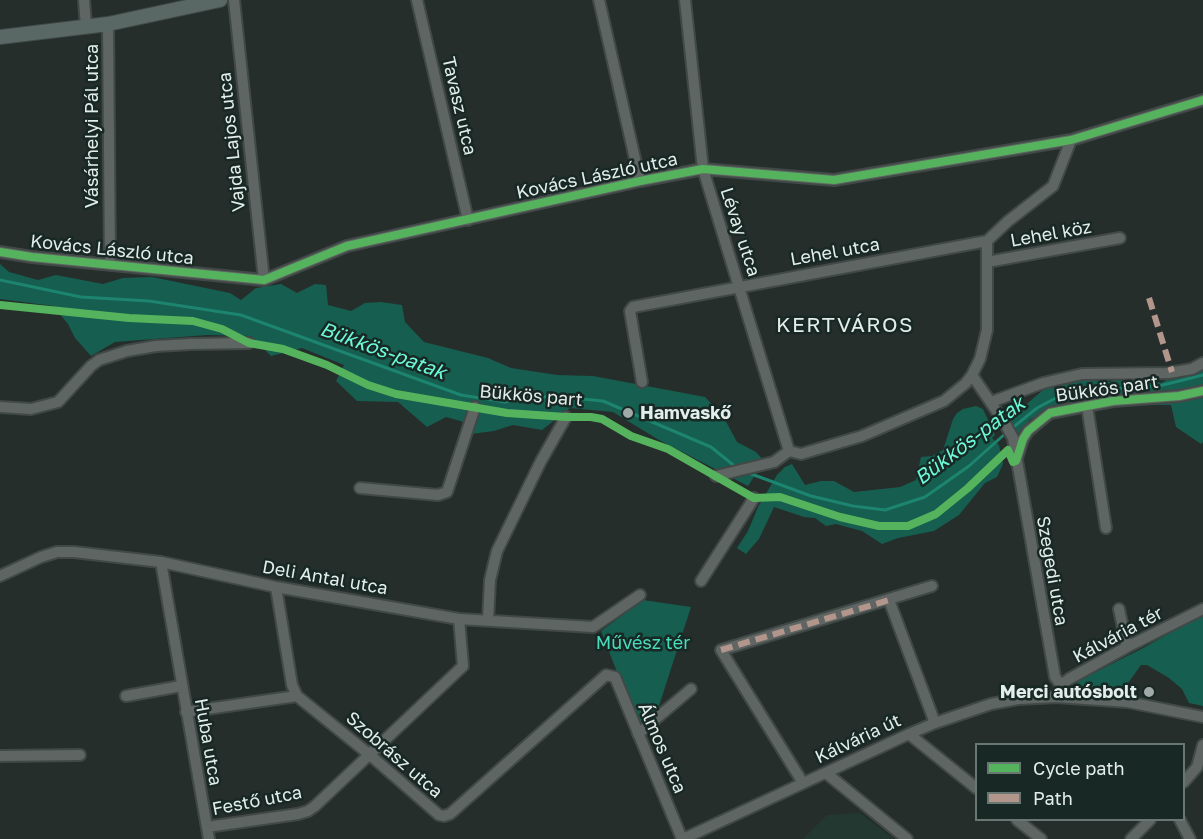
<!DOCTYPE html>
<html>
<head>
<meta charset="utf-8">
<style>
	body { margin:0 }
	#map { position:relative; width:1203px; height:839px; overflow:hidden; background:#262e2c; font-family:"Golos Text",sans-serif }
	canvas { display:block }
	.legend { position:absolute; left:975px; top:743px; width:210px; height:78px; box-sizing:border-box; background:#182824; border:2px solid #697773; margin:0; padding:8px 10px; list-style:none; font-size:18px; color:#e3edea }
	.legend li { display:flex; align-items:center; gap:12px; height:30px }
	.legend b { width:30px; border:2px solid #697773 }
</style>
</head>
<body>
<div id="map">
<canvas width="1203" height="839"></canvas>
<ul class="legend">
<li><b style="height:8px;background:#56b35d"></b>Cycle path</li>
<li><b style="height:8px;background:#b2968c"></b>Path</li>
</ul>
</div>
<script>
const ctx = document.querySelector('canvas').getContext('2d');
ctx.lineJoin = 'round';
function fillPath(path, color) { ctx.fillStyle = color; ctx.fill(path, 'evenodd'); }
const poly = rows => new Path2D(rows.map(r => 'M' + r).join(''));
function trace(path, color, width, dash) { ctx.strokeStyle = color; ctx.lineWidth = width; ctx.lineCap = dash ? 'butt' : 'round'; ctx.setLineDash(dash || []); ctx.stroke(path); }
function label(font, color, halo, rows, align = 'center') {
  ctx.font = font + ' "Golos Text",sans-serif'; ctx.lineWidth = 5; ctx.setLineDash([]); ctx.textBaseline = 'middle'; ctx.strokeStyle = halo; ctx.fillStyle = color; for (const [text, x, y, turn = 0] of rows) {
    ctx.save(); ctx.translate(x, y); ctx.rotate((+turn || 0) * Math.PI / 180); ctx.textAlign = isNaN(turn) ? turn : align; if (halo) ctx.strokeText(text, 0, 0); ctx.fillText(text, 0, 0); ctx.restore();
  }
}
fillPath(poly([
	[860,813,894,839,803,839,827,815]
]), '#223831');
fillPath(poly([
	[0,264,9,272,38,280,56,275,103,284,123,278,152,277,230,293,241,300,256,288,281,284,297,293,315,284,326,285,328,305,351,311,365,303,381,302,402,305,405,322,424,342,488,358,511,368,557,375,593,376,705,397,723,416,737,442,756,452,764,461,748,486,659,440,613,412,570,408,542,430,513,425,494,431,471,434,464,422,446,417,427,427,398,402,357,401,336,381,344,365,302,348,271,356,251,336,207,335,115,342,91,356,75,338,68,324,53,306,0,299],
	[1203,370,1203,442,1201,444,1176,427,1171,405,1134,405,1118,393,1082,397,1058,405,1029,420,1019,445,1005,419,1007,413,1021,409,1044,389,1084,379,1100,378,1110,382,1121,377,1142,378,1161,383,1178,373,1189,375],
	[976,406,983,409,995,435,992,438,999,445,1003,464,997,477,985,483,959,515,934,531,898,538,882,544,862,531,836,524,826,526,815,518,804,517,774,507,759,539,746,554,737,548,748,531,758,507,777,475,785,467,792,464,805,485,821,481,834,481,854,492,900,487,916,480,921,457,932,456,943,450,953,419,957,413,963,409],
	[643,600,691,607,656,715,637,723,601,631],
	[1203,614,1203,706,1189,703,1182,689,1169,678,1147,665,1141,665,1123,690,1079,688,1076,684,1080,680,1145,647]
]), '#165e4f');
trace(poly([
	[0,280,81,297,149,301,241,315,461,395,505,402,551,396,603,401,711,447,737,468],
	[1011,429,1037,408,1069,391,1159,386,1203,375],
	[746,472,811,496,853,506,885,510,925,497,969,466,1006,433]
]), '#1c846f', 3);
const minor = poly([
	[84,0,86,26],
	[234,0,264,280],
	[417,0,468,220],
	[599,0,640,181],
	[685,0,703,169,789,451],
	[108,24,110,265],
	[0,252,32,257,264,280,347,246,640,181,703,169,834,180,1071,140,1203,100],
	[987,262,1120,238],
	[972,375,1004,422,1013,438,1055,677,1061,685],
	[642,382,630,311,633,307,987,241,1007,222,1053,186,1071,140],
	[991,402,1043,383,1082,374,1169,373,1192,369,1203,363],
	[1087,406,1106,528],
	[0,407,31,409,58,402,91,366,99,360,127,351,156,346,191,344,249,343],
	[789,451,801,454,862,436,944,401,966,383,972,375,980,359,987,330,987,241],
	[1017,458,1023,439,1028,431,1050,413,1113,401,1179,396,1203,391],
	[716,476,774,462,789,451],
	[360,488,438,495,447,492,475,407],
	[161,562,209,839],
	[0,576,41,557,57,552,74,552,161,562,276,587,459,619,593,627,640,595],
	[701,581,754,498],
	[276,587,292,685,297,696,370,755,439,815,444,816,450,814,606,675,615,677,682,839],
	[889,600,935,723],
	[1119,609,1127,647],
	[488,620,490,580,497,551,541,461,566,417],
	[1059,691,1061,685,1069,679,1127,647,1203,609],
	[126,696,181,686],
	[186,712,297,696],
	[638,734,691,689],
	[909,734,976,788],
	[0,756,80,755],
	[826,773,907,839],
	[1184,782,1197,767,1203,745],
	[803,783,721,650,932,586],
	[1017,820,1041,839],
	[1180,820,1190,839],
	[207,827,298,814,308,811,315,806,463,666,459,619],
	[683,839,909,734,935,723,991,704,1018,699,1057,697,1128,702,1203,717],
	[1131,839,1150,820]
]);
const major = poly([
	[0,37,108,24,220,0]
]);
trace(minor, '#414947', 14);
trace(major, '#414947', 16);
trace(minor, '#5f6563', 10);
trace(major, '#596865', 14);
trace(poly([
	[1149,298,1172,372],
	[721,650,889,600]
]), '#b2968c', 6, [12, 6]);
trace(poly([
	[0,252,32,257,264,280,347,246,640,181,703,169,834,180,1071,140,1203,100],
	[0,305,129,318,193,321,222,329,249,343,283,349,327,365,368,385,396,394,507,413,566,417,591,417,602,419,631,436,668,449,754,498,780,497,840,517,879,526,908,526,936,514,968,488,1008,450,1013,462,1016,461,1023,439,1028,431,1050,413,1113,401,1179,396,1203,391]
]), '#56b35d', 8);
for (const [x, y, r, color] of [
	[628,413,6,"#a1aaa8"],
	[1149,692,6,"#a1aaa8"]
]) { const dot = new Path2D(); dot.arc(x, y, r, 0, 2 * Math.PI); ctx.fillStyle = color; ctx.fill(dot); trace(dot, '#182824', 2); }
label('18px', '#e3edea', '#182824', [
	["Tavasz utca",459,106,77],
	["Vásárhelyi Pál utca",92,126,-90],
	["Vajda Lajos utca",232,142,-96],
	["Kovács László utca",597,176,-12],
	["Lévay utca",740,232,72],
	["Lehel köz",1051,234,-10],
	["Kovács László utca",112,250,6],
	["Lehel utca",835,252,-10],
	["Bükkös part",1107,389,-8],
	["Bükkös part",531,396,5],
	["Szegedi utca",1052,571,80],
	["Deli Antal utca",325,578,10],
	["Kálvária tér",1118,635,-28],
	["Kálvária út",858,739,-25],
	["Huba utca",208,742,80],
	["Álmos utca",662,748,67],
	["Szobrász utca",394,755,41],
	["Festő utca",257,801,-11]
]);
label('bold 18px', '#e3edea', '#182824', [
	["Hamvaskő",640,413],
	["Merci autósbolt",1137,692,"right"]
], 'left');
label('18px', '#4addbd', '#182824', [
	["Művész tér",643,643]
]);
label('italic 20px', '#6bf9d8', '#182824', [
	["Bükkös-patak",383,351,20],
	["Bükkös-patak",970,441,-37]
]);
ctx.letterSpacing = '1.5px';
label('21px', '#e3edea', '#182824', [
	["KERTVÁROS",845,325]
]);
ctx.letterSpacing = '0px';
</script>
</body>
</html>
